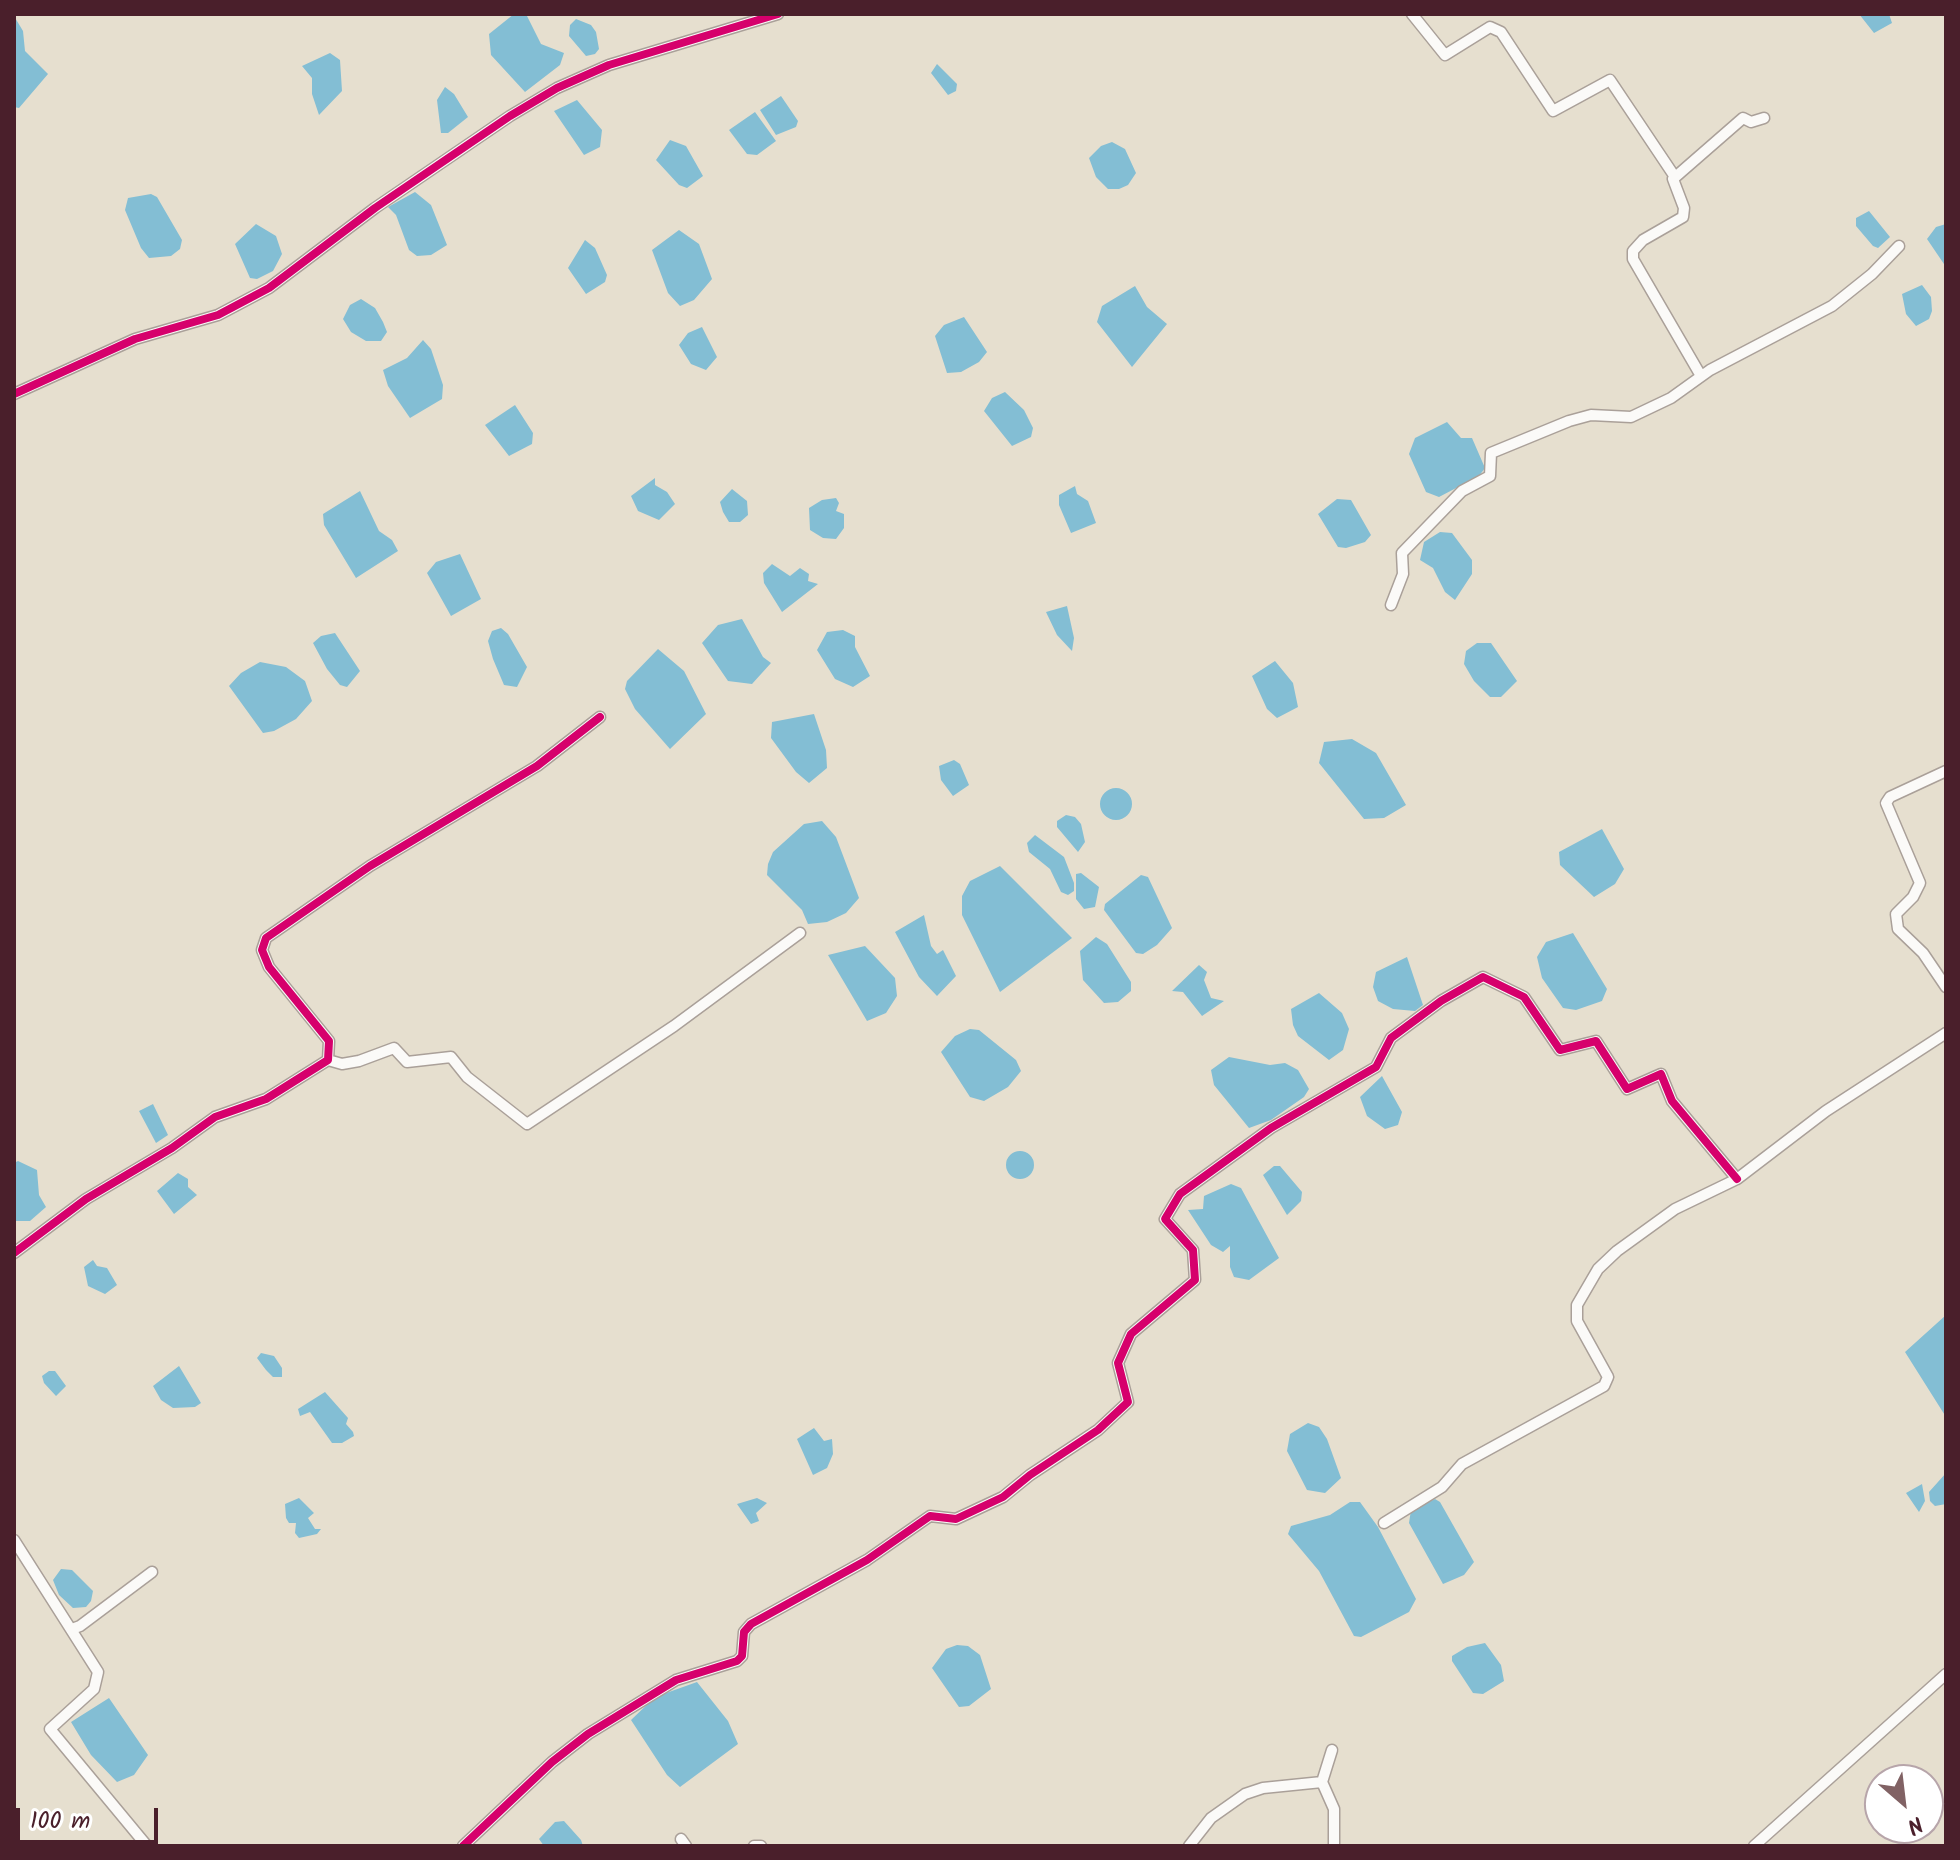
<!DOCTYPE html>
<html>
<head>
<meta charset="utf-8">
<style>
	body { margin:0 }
	#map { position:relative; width:1960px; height:1860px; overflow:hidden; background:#e6dfcf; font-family:Kalam,sans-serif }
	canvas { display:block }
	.frame { position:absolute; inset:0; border:16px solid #4a1f2b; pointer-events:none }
	.north { position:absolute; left:1864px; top:1764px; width:80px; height:80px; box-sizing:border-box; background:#fff; border:2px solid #b7a5aa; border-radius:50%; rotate:152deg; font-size:22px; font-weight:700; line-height:32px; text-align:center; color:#4a1f2b }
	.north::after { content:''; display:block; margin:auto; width:28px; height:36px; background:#816264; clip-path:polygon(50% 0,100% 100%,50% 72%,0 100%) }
	.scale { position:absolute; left:16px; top:1808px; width:142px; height:36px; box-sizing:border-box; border:4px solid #4a1f2b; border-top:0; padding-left:10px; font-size:24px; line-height:28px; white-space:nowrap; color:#4a1f2b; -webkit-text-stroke:6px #fff; paint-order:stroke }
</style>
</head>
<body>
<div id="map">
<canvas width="1960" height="1860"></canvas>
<div class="frame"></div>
<div class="north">N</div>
<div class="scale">100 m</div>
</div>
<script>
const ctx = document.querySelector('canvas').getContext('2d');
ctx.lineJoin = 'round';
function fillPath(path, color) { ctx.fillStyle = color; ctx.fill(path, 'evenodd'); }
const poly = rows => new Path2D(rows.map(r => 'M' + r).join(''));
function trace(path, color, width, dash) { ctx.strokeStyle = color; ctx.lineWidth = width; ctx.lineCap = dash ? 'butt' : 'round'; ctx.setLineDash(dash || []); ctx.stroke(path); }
fillPath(poly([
	[514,14,526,14,541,44,564,53,560,65,525,92,491,55,489,34],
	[1859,14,1889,14,1892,23,1874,33],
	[14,16,23,31,25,51,48,74,19,108,14,107],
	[576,19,591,25,596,32,599,49,595,54,586,56,569,36,570,25],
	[330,53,340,60,342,91,319,115,312,94,312,78,302,66],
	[937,64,957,84,956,91,948,95,931,73],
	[445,87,454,94,468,117,448,133,441,133,437,100],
	[781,96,798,121,796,127,776,135,760,110],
	[577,100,602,130,600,147,584,155,554,111],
	[755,112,776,141,757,155,747,154,729,130],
	[670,140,686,146,703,176,687,188,679,185,656,160],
	[1112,142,1125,149,1136,173,1128,185,1119,189,1108,189,1096,177,1089,158,1101,146],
	[415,192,431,205,447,245,431,255,417,256,409,250,396,215,388,207],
	[151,194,157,197,182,240,180,249,171,256,149,258,141,248,125,210,128,198],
	[1869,211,1890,237,1878,248,1873,246,1856,226,1856,218],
	[256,224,276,236,282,254,273,271,257,279,250,278,235,244],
	[1946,224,1946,267,1927,239,1936,227],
	[679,230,699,244,712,279,694,300,680,306,668,293,652,250],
	[585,240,595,248,607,275,605,282,586,294,568,268],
	[1922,285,1931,297,1932,311,1929,319,1916,326,1906,314,1902,294],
	[1135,286,1147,307,1167,324,1132,367,1097,322,1102,306],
	[361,299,375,308,383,322,387,332,381,341,366,341,351,332,343,319,350,305],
	[964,317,987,352,979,362,961,372,947,373,935,336,944,325],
	[702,327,717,357,706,370,691,364,679,345,688,333],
	[423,340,431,349,443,385,442,399,410,418,388,386,383,370,407,358],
	[1005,392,1024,410,1033,428,1031,437,1012,446,984,411,992,398],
	[515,405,533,433,532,444,509,456,485,425],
	[1447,422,1461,438,1472,438,1485,468,1479,476,1439,497,1426,492,1409,454,1415,438],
	[655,478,655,485,667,492,675,504,659,520,638,511,631,496],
	[1075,486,1077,494,1088,501,1096,523,1071,533,1059,505,1059,495],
	[732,489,747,501,748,515,740,522,729,522,723,512,720,502],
	[360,491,379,531,392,540,398,551,356,578,324,525,323,514],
	[836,498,839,503,836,511,844,514,844,528,836,539,823,538,810,530,809,508,822,500],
	[1337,499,1351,500,1371,535,1365,542,1346,548,1338,547,1318,514],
	[1440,532,1452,533,1472,560,1472,574,1455,600,1445,592,1433,568,1420,560,1424,542],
	[460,554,481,599,451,616,427,573,436,562],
	[772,564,790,576,800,568,809,574,808,581,818,584,782,612,764,583,763,573],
	[1067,606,1074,638,1072,651,1057,635,1046,612],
	[742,619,763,657,771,663,752,684,728,681,702,643,718,625],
	[501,628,508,634,527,667,517,687,504,685,493,659,488,641,492,631],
	[843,630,855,636,855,647,870,676,853,687,835,679,817,650,827,632],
	[335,633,360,671,347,687,340,685,327,669,313,643,321,636],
	[1477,643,1491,643,1517,681,1501,697,1490,697,1474,681,1464,664,1466,651],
	[658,649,684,671,706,714,670,749,635,709,625,689,627,681],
	[1275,661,1293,683,1298,707,1277,718,1267,709,1252,676],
	[260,662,286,667,305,681,312,701,296,719,274,731,263,733,229,686,241,673],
	[814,714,826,750,827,768,809,783,796,772,771,738,772,722],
	[1352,739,1376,753,1406,805,1384,818,1364,819,1319,763,1324,742],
	[954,760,960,764,969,785,953,796,941,780,939,766],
	'1100 804a16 16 0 1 1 32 0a16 16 0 1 1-32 0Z',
	[1066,815,1075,817,1081,824,1085,842,1078,852,1057,827,1057,821],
	[822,821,836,837,859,898,846,913,827,922,808,924,802,910,767,875,768,864,773,852,804,824],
	[1602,829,1624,869,1615,884,1594,897,1560,865,1559,852],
	[1035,835,1064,857,1074,883,1074,891,1068,895,1061,892,1050,869,1029,852,1027,843],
	[1000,866,1072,938,1000,992,962,915,962,896,970,881],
	[1081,873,1099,887,1095,907,1084,909,1076,899,1076,874],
	[1141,875,1148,877,1172,928,1157,945,1143,954,1136,953,1104,910,1105,904],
	[924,915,931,946,937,954,943,950,956,976,937,996,919,977,895,932],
	[1573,933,1607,989,1602,1001,1576,1010,1563,1008,1542,978,1537,957,1546,942],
	[1096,937,1107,944,1131,982,1131,991,1118,1002,1104,1003,1083,980,1080,951],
	[865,946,895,978,897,996,886,1013,867,1021,828,955],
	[1407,957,1423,1005,1415,1011,1393,1009,1378,1001,1373,987,1376,972],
	[1199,965,1207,972,1204,980,1211,998,1224,1001,1202,1016,1183,992,1172,991],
	[1319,993,1342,1013,1349,1029,1343,1050,1329,1060,1298,1036,1293,1025,1291,1009],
	[970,1029,979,1030,1016,1060,1021,1071,1008,1087,984,1101,970,1097,941,1052,955,1036],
	[1229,1057,1270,1065,1285,1063,1298,1070,1309,1089,1304,1097,1271,1120,1249,1128,1214,1085,1211,1070],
	[1382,1076,1402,1112,1398,1125,1385,1129,1367,1116,1360,1097],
	[153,1104,168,1135,156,1143,139,1111],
	'1006 1165a14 14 0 1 1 28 0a14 14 0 1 1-28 0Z',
	[18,1161,37,1170,39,1195,46,1207,30,1221,14,1221,14,1163],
	[1274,1166,1280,1166,1302,1192,1301,1201,1287,1215,1263,1175],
	[178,1173,188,1179,188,1187,197,1195,174,1214,157,1191],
	[1231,1184,1241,1188,1279,1258,1249,1280,1234,1277,1230,1267,1230,1246,1223,1252,1211,1245,1188,1210,1203,1209,1204,1196],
	[93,1260,97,1266,107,1268,117,1285,105,1294,88,1286,84,1267],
	[1946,1315,1946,1417,1905,1352],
	[261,1353,274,1356,282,1368,282,1377,273,1377,266,1370,257,1358],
	[179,1366,201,1403,195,1407,173,1408,161,1400,153,1386],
	[49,1371,55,1371,66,1386,56,1396,44,1383,42,1376],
	[325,1392,348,1418,346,1424,353,1432,354,1436,342,1443,332,1443,310,1412,300,1416,298,1409],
	[1308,1423,1319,1427,1327,1439,1341,1478,1325,1493,1307,1490,1287,1451,1290,1434],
	[814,1428,824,1441,832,1439,833,1454,827,1468,813,1475,797,1439],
	[1946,1473,1946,1504,1935,1506,1930,1501,1929,1492],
	[1922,1484,1925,1501,1919,1512,1906,1493],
	[299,1498,314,1513,308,1518,315,1529,321,1529,317,1534,299,1538,295,1533,296,1523,289,1523,286,1518,285,1504],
	[757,1498,767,1503,756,1513,759,1521,751,1524,737,1504],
	[1435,1499,1440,1502,1474,1562,1464,1575,1443,1584,1409,1523,1411,1510],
	[1350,1502,1360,1502,1378,1527,1416,1599,1409,1612,1361,1637,1354,1636,1319,1571,1288,1534,1291,1526,1330,1515],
	[61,1569,72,1570,93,1591,91,1601,86,1607,73,1608,59,1595,53,1580],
	[1485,1643,1501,1665,1504,1681,1483,1694,1473,1693,1452,1661,1452,1656,1467,1647],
	[957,1645,968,1646,980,1655,991,1689,969,1706,959,1707,932,1668,946,1649],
	[697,1682,728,1721,738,1744,680,1787,667,1775,631,1720,655,1697],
	[109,1698,148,1755,134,1775,117,1782,91,1755,71,1722],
	[564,1821,581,1840,583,1846,544,1846,539,1839,555,1822]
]), '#83bed4');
const minor = poly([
	[1412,14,1445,55,1490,27,1501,32,1553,111,1610,80,1675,177],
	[1701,376,1633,259,1633,251,1643,240,1683,217,1684,208,1673,179,1743,118,1751,122,1764,118],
	[14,394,135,339,218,315,269,288,375,208,510,116,557,88,609,65,778,14],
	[1391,605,1403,574,1402,553,1462,491,1490,476,1491,453,1569,421,1591,415,1631,417,1671,398,1710,370,1832,306,1872,274,1899,246],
	[1946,771,1890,797,1886,803,1920,883,1913,897,1896,914,1898,929,1923,953,1946,987],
	[328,1060,342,1064,359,1061,394,1048,407,1062,451,1057,467,1077,527,1124,674,1026,800,933],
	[14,1253,86,1199,172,1148,215,1117,266,1099,328,1060,329,1041,269,967,262,950,266,938,370,866,537,766,600,717],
	[1384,1523,1442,1487,1462,1464,1604,1386,1608,1377,1577,1321,1577,1305,1598,1269,1617,1251,1675,1209,1737,1179,1826,1111,1946,1033],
	[14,1540,98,1672,94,1689,50,1729,147,1846],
	[72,1629,80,1626,152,1572],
	[1332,1750,1322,1782,1334,1809,1334,1846],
	[681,1839,686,1846],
	[463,1846,552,1762,588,1734,676,1680,737,1661,742,1656,744,1632,751,1624,867,1560,930,1516,956,1519,1003,1497,1030,1475,1098,1430,1128,1402,1118,1363,1131,1334,1195,1280,1193,1250,1165,1219,1180,1194,1271,1128,1376,1067,1391,1038,1441,1001,1483,977,1524,997,1560,1050,1596,1041,1627,1089,1661,1074,1672,1101,1737,1179],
	[754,1846,761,1846],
	[1189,1846,1211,1818,1245,1794,1263,1788,1322,1782],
	[1754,1846,1946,1674]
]);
trace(minor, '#aaa099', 13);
trace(minor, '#fbfaf8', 10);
trace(poly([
	[14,394,135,339,218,315,269,288,375,208,510,116,557,88,609,65,778,14],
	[14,1253,86,1199,172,1148,215,1117,266,1099,328,1060,329,1041,269,967,262,950,266,938,370,866,537,766,600,717],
	[463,1846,552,1762,588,1734,676,1680,737,1661,742,1656,744,1632,751,1624,867,1560,930,1516,956,1519,1003,1497,1030,1475,1098,1430,1128,1402,1118,1363,1131,1334,1195,1280,1193,1250,1165,1219,1180,1194,1271,1128,1376,1067,1391,1038,1441,1001,1483,977,1524,997,1560,1050,1596,1041,1627,1089,1661,1074,1672,1101,1737,1179]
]), '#d6006c', 8);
</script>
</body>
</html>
